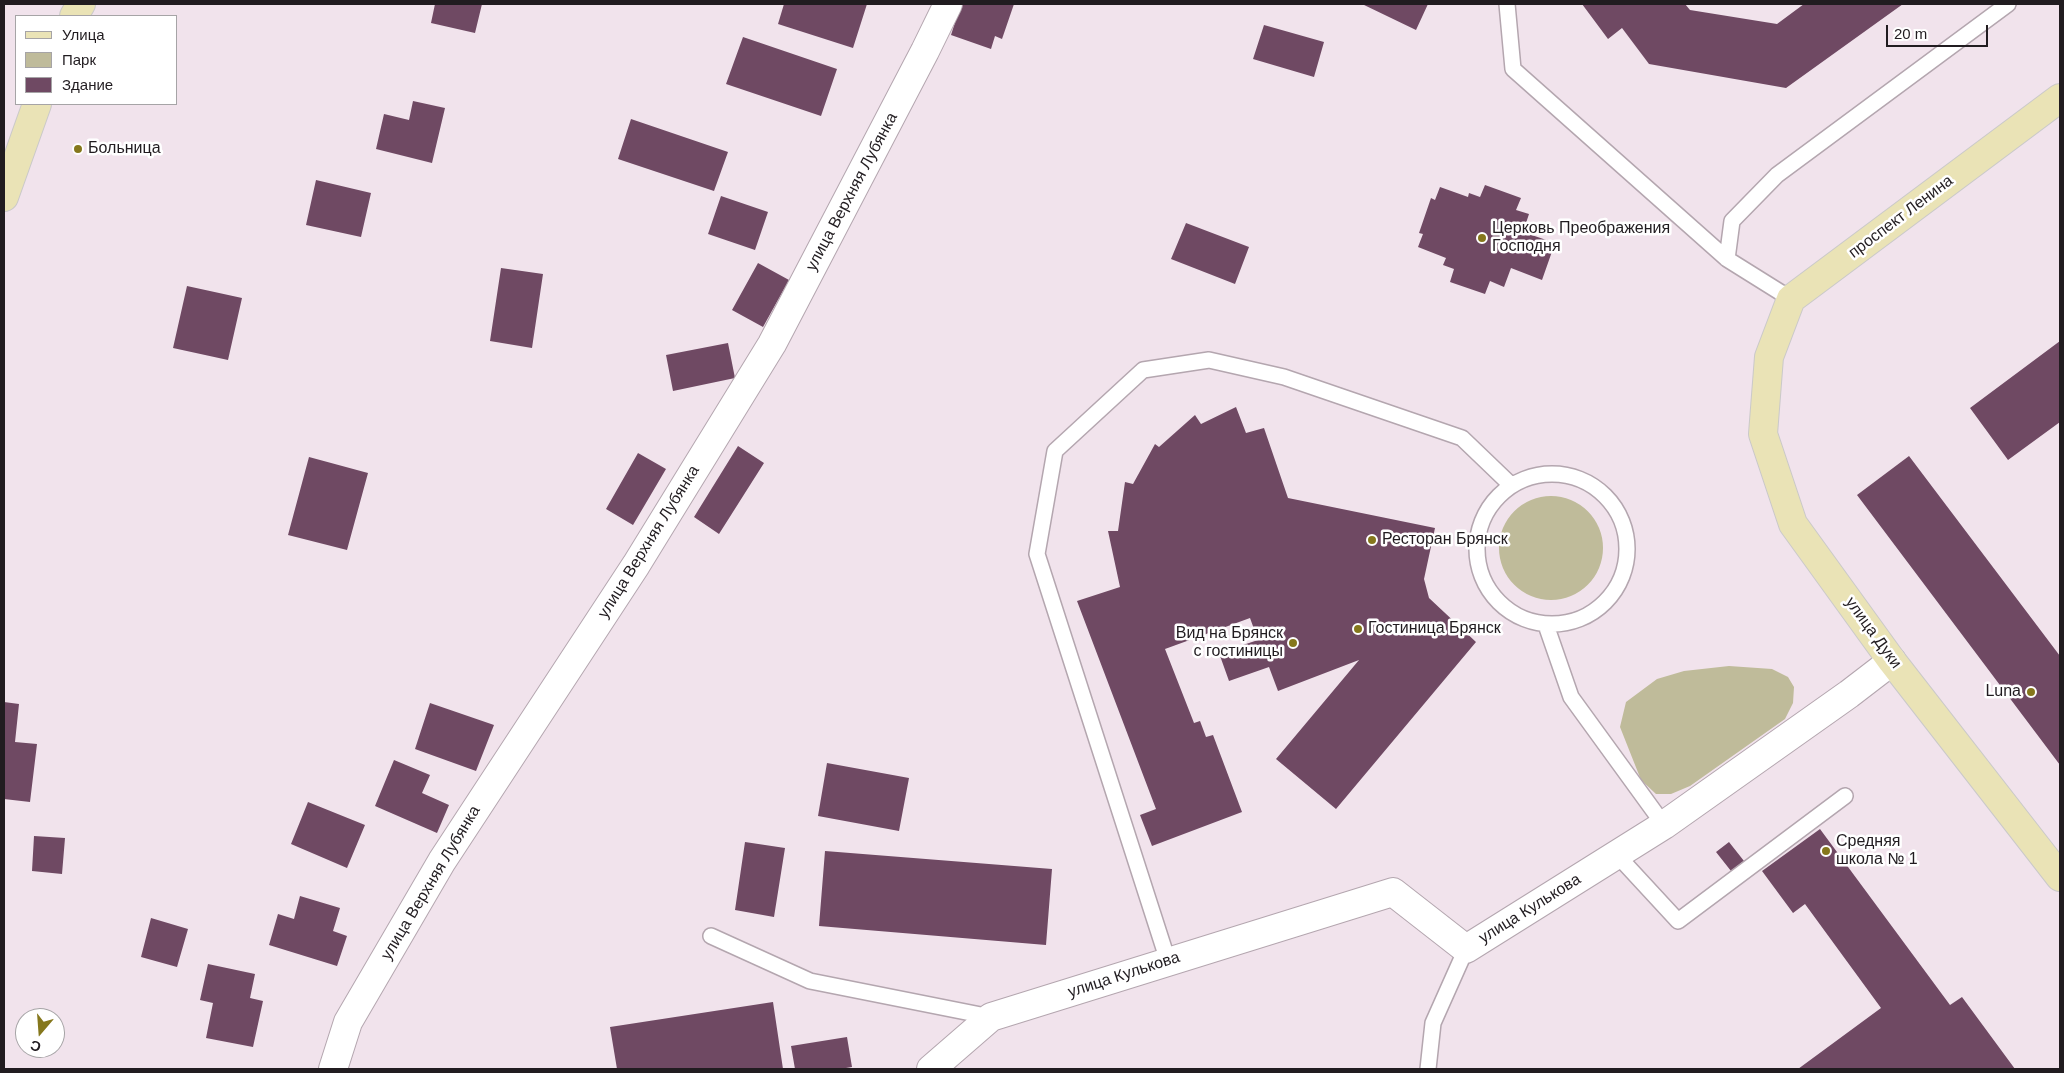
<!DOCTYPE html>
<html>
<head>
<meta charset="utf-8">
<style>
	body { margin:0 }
	#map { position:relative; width:2064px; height:1073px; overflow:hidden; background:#f1e3ec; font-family:Helvetica,sans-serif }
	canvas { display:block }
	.frame { position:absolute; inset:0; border:5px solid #211c20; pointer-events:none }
	.legend { position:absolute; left:15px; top:15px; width:162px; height:90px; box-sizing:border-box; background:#fff; border:1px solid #a6a4a6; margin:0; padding:6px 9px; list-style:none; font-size:15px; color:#211c20 }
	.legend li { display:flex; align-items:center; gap:10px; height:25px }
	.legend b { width:25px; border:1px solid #a6a4a6 }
	.north { position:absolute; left:15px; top:1008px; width:50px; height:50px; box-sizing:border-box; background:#fff; border:1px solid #a6a4a6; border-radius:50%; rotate:198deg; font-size:14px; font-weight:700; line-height:20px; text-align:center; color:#211c20 }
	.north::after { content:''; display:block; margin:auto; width:18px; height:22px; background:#85771c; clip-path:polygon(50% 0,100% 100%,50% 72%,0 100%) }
	.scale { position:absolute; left:1886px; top:25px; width:102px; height:22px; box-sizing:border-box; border:2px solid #211c20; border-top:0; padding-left:6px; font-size:15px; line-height:18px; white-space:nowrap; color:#211c20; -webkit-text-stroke:4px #fff; paint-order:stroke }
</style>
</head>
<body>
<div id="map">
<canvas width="2064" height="1073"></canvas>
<div class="frame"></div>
<ul class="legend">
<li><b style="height:6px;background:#eae3b6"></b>Улица</li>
<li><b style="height:14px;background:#bfbb9a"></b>Парк</li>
<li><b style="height:14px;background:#6f4963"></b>Здание</li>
</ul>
<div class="north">С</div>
<div class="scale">20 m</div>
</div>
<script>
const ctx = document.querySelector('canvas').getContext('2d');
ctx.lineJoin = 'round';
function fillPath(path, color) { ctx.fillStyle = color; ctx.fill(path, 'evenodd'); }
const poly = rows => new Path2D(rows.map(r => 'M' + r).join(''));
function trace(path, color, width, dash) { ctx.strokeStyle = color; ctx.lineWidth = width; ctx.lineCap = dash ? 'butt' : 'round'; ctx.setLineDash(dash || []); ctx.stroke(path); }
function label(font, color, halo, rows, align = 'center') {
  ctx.font = font + ' Helvetica,sans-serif'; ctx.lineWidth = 5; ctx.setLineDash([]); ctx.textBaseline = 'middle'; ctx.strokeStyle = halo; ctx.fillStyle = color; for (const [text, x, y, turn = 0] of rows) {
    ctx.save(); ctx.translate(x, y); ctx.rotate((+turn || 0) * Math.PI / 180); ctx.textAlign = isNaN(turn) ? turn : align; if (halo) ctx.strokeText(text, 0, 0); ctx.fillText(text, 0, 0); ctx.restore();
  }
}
fillPath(poly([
	'1499 548a52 52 0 1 1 104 0a52 52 0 1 1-104 0Z',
	[1729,666,1772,669,1788,677,1794,687,1793,703,1785,719,1690,786,1671,794,1656,794,1641,780,1620,727,1626,702,1657,679,1684,671]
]), '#bfbb9a');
fillPath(poly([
	[435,4,482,4,475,33,431,23],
	[784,4,867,4,853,48,778,24],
	[961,4,1014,4,1002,39,995,36,991,49,951,35],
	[1362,4,1428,4,1416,30],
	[1582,4,1685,4,1690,10,1777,24,1804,4,1903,4,1786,88,1649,64,1622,28,1608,39],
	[1264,25,1324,42,1314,77,1253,59],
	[743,37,837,69,821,116,726,84],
	[413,101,445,108,432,163,376,149,384,114,409,120],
	[631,119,728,152,714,191,618,159],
	[316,180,371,193,361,237,306,225],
	[1485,185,1521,198,1516,210,1529,214,1523,232,1555,243,1542,280,1511,268,1504,287,1490,281,1485,294,1450,282,1454,269,1443,265,1446,258,1418,247,1423,234,1419,233,1431,198,1435,200,1440,187,1468,197,1469,193,1480,197],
	[721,196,768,212,755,250,708,234],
	[1186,223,1249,247,1235,284,1171,259],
	[758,263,789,280,763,327,732,310],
	[501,268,543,274,532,348,490,341],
	[187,286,242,298,228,360,173,348],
	[2060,341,2060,422,2008,460,1970,408],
	[728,343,735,378,673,391,666,355],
	[1236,407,1246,433,1264,428,1288,498,1435,528,1424,579,1429,598,1476,642,1336,809,1276,759,1359,660,1278,691,1269,667,1229,681,1219,653,1258,640,1250,618,1165,649,1194,723,1200,721,1206,737,1213,735,1242,812,1152,846,1140,815,1156,809,1077,601,1120,587,1108,531,1118,531,1125,482,1133,484,1155,444,1159,447,1195,415,1201,424],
	[738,446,764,463,719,534,694,517],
	[638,453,666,469,633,525,606,509],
	[1909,456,2060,656,2060,765,1857,495],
	[309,457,368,473,347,550,288,535],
	[4,702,19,704,15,742,37,744,30,802,4,799],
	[430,703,494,725,476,771,415,749],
	[394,760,430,775,422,793,449,805,437,833,375,806],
	[827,763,909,778,899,831,818,816],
	[308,802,365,825,347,868,291,844],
	[1820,829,1950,1005,1962,997,2015,1069,1798,1069,1881,1008,1805,904,1793,913,1762,871],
	[34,836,65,838,62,874,32,871],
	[745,842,785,848,774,917,735,910],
	[1729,842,1744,861,1731,871,1716,852],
	[825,851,1052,869,1046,945,819,926],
	[300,896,340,908,333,931,347,936,337,966,269,945,278,914,294,919],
	[151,918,188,929,177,967,141,957],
	[208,964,255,974,250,998,263,1001,253,1047,206,1038,213,1003,200,1000],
	[773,1002,783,1069,617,1069,610,1027],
	[847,1037,852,1067,840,1069,795,1069,791,1046]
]), '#6f4963');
const lane = poly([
	[1507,4,1513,69,1727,259],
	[1791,299,1727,259,1732,221,1777,175,2008,4],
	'1477 549a75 75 0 1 1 150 0a75 75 0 1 1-150 0Z',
	[1546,625,1571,697,1664,825],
	[1617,855,1678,921,1845,796],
	[711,936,810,981,991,1017],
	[1168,961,1037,554,1055,451,1143,370,1209,360,1284,377,1462,438,1511,485],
	[1428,1069,1433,1023,1466,949]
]);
const street = poly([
	[333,1069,348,1022,442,861,636,565,772,344,925,51,948,4],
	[931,1069,991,1017,1393,892,1466,949,1664,825,1849,694,1892,661]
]);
const primary = poly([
	[74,16,81,4],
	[2060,98,1791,299,1769,357,1763,434,1793,524,1892,661,2060,877],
	[4,197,37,104]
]);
trace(lane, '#b4a6af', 18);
trace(street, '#b4a6af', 30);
trace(primary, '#cac9c9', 30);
trace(lane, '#fff', 15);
trace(street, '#fff', 28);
trace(primary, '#eae3b6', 28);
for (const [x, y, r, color] of [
	[78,149,5,"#85771c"],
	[1482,238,5,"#85771c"],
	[1372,540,5,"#85771c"],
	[1358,629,5,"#85771c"],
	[1293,643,5,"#85771c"],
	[2031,692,5,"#85771c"],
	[1826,851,5,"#85771c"]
]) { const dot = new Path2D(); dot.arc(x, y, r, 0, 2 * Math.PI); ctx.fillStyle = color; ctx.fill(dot); trace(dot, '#fff', 2); }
label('16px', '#211c20', '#fff', [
	["Больница",88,149],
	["Церковь Преображения",1492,229],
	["Господня",1492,247],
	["Ресторан Брянск",1382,540],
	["Гостиница Брянск",1368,629],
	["Вид на Брянск",1283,634,"right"],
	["с гостиницы",1283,652,"right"],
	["Luna",2021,692,"right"],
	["Средняя",1836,842],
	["школа № 1",1836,860]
], 'left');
label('16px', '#211c20', '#fff', [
	["улица Верхняя Лубянка",852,192,-62],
	["проспект Ленина",1901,217,-37],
	["улица Верхняя Лубянка",649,542,-58],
	["улица Дуки",1873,633,54],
	["улица Верхняя Лубянка",431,883,-59],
	["улица Кулькова",1530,909,-32],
	["улица Кулькова",1124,975,-18]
]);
</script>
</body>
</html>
